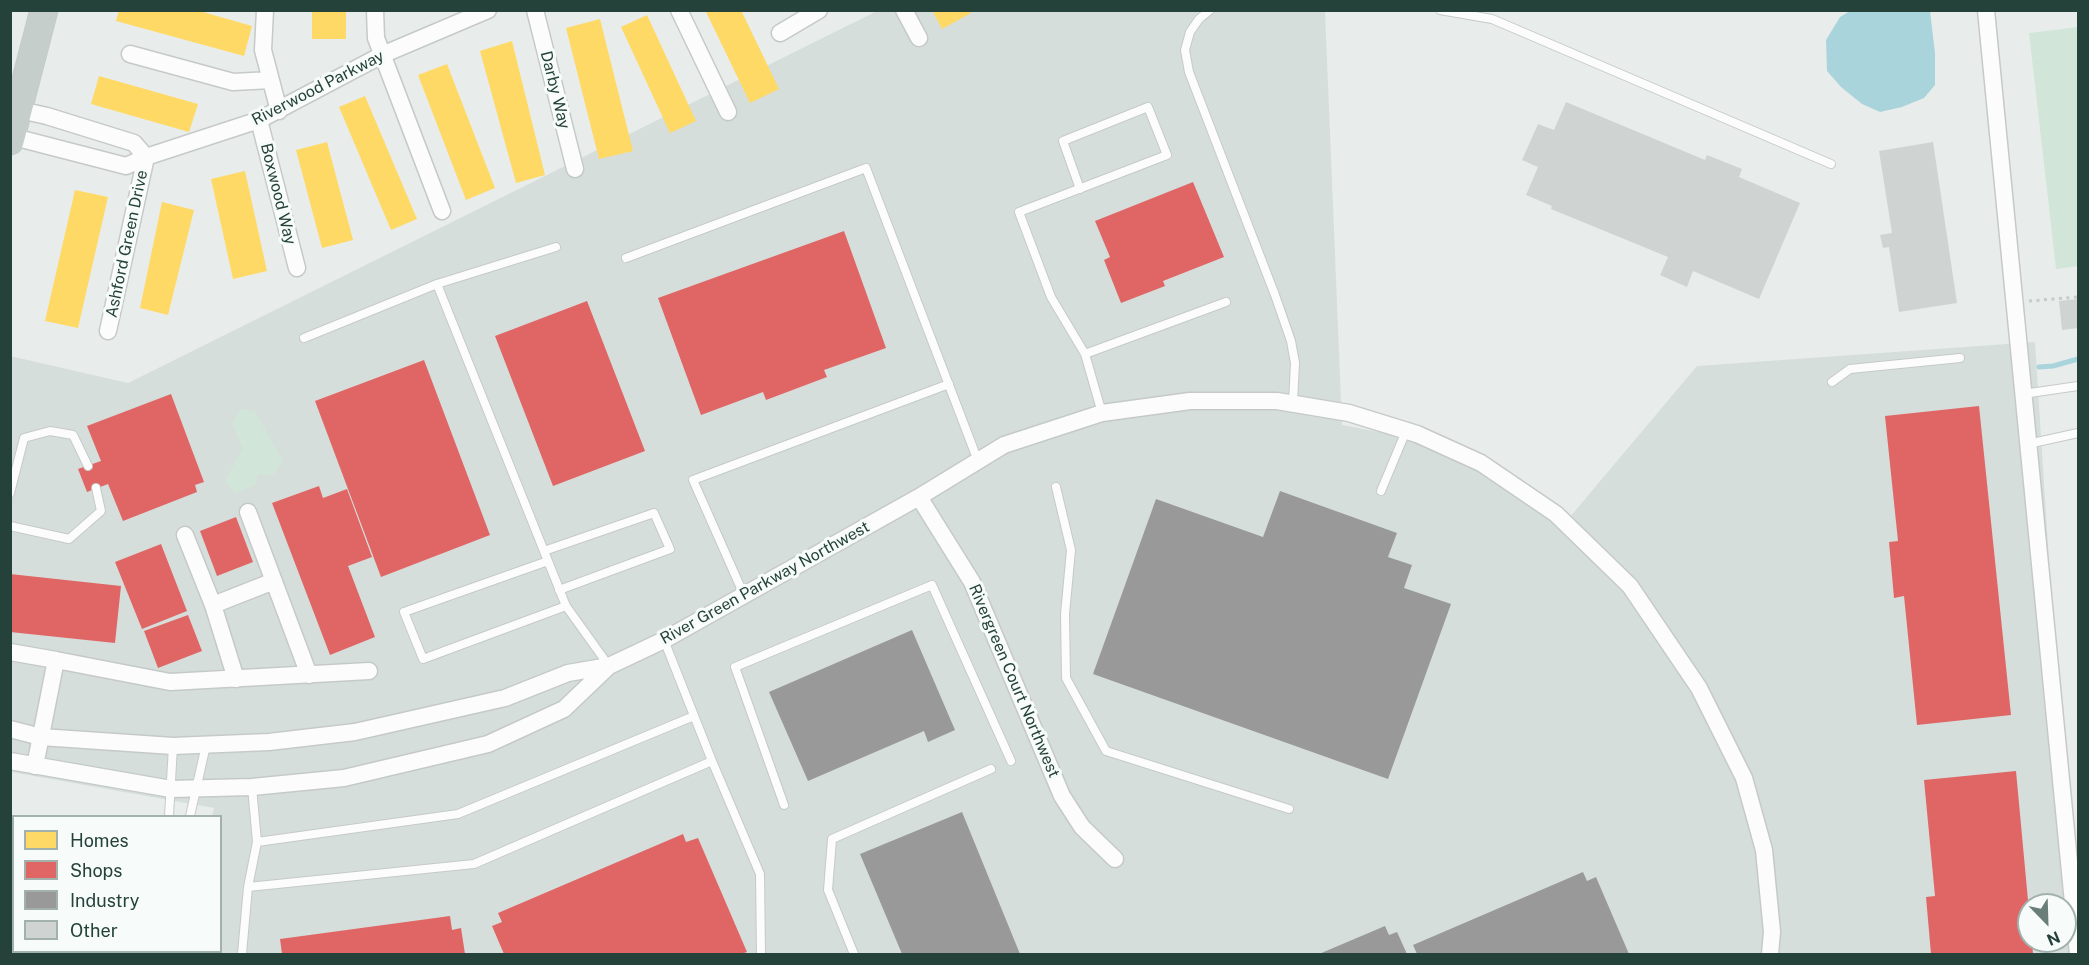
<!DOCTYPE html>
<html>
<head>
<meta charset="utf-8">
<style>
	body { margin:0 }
	#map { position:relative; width:2089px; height:965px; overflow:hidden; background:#e8edeb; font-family:"Public Sans",sans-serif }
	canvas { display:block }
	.frame { position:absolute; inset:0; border:12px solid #24423a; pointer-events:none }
	.legend { position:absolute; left:12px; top:815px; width:210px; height:138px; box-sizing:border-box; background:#f7fbf9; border:2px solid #a3b1ad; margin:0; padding:8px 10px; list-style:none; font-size:18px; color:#24423a }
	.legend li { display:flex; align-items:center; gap:12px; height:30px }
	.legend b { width:30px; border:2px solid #a3b1ad }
	.north { position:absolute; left:2017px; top:893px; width:60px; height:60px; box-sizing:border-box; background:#f7fbf9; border:2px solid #a3b1ad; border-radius:50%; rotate:157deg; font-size:16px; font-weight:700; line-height:24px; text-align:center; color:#24423a }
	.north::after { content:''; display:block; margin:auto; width:21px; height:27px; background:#697e78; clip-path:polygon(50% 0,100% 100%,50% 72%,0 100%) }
</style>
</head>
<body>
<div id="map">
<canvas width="2089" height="965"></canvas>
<div class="frame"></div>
<ul class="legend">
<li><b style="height:16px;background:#ffd966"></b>Homes</li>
<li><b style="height:16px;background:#e06666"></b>Shops</li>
<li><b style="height:16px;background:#999"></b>Industry</li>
<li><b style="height:16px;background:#cfd4d2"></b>Other</li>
</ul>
<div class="north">N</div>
</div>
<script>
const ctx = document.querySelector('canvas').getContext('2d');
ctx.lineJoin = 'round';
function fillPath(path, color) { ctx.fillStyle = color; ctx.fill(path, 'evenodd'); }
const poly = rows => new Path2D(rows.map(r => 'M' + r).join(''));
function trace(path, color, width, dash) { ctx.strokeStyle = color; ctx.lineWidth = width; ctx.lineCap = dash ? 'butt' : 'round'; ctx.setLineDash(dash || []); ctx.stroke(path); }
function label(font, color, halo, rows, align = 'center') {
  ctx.font = font + ' "Public Sans",sans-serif'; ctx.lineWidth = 6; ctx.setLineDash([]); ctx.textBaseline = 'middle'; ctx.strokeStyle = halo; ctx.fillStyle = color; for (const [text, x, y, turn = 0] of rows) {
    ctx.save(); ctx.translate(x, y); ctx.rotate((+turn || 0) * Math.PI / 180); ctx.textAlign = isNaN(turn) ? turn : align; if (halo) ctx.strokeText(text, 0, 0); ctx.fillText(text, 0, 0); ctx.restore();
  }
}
fillPath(poly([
	[877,11,1325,11,1342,425,1417,439,1487,458,1564,524,1697,366,2035,342,2074,954,175,954,175,952,220,952,220,816,212,816,214,808,11,772,10,356,128,383],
	[2029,905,2065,905,2065,941,2029,941]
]), '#d6dedb');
fillPath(poly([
	[2078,27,2078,266,2056,269,2029,33],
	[241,409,255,412,283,461,273,475,258,475,255,485,235,493,225,481,243,448,232,423]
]), '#d1e6d8');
fillPath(poly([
	[1850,11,1930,11,1935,53,1935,85,1924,98,1902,107,1880,112,1862,104,1841,87,1827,71,1826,40,1840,17]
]), '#a9d4db');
fillPath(poly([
	[119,10,196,10,252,26,244,56,116,21],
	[312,10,346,10,346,39,312,39],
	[708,10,741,10,779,89,750,103,706,12],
	[932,10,969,10,971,13,942,29],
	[647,15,696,121,670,133,621,27],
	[600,19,633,151,599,159,566,28],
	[512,41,545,175,516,183,480,51],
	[447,64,495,188,466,200,418,75],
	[99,76,198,104,189,132,91,104],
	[365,96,417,219,391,230,339,107],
	[327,142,353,240,322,248,296,150],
	[245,171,267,271,233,279,211,179],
	[75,190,108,197,78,328,45,321],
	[162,202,194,210,168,315,140,308],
	[97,952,152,952,151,954,97,954]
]), '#ffd966');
fillPath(poly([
	[1193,182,1224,257,1163,281,1165,286,1121,303,1104,260,1110,257,1095,221],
	[844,231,886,348,824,370,827,377,766,400,763,392,701,415,658,298],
	[587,301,645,451,553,486,495,336],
	[424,360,490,535,381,577,315,401],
	[171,394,204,482,195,485,197,492,123,521,108,484,87,492,78,469,101,461,87,426],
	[1979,406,2011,715,1917,725,1904,596,1894,598,1889,542,1898,541,1885,416],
	[319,486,323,498,347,489,372,557,348,566,375,637,330,655,272,503],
	[236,517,253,562,217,576,200,531],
	[161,544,187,611,142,629,115,562],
	[10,574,121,586,115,643,10,632],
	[188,615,202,651,158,668,144,631],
	[2016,771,2029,911,2029,941,2032,941,2033,954,1931,954,1926,897,1935,896,1924,780],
	[683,834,686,842,698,838,747,952,741,954,504,954,492,926,502,922,498,913],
	[450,916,452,930,461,928,465,954,282,954,280,939]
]), '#e06666');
fillPath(poly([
	[1280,491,1397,533,1388,557,1412,565,1404,588,1451,604,1388,779,1093,674,1156,499,1263,537],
	[912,630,955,730,928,742,924,731,808,781,769,692],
	[962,812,1020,954,902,954,860,854],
	[1583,872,1587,881,1596,877,1629,954,1417,954,1413,945],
	[1385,926,1389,935,1397,932,1407,954,1319,954]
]), '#999');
trace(poly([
	[2039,367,2053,366,2078,359]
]), '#a9d4db', 5);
fillPath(poly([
	[1566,102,1705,160,1707,155,1742,169,1739,177,1800,203,1759,299,1693,271,1687,287,1660,275,1668,257,1551,209,1552,206,1526,195,1538,167,1522,160,1538,124,1554,130],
	[1933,142,1957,303,1899,312,1889,247,1883,248,1880,235,1892,233,1879,151],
	[2078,299,2078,328,2062,330,2059,301]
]), '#cfd4d2');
const service = poly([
	[1210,10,1199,19,1190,32,1185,50,1189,72,1275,295,1291,341,1295,363,1293,403],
	[1440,10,1492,19,1831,164],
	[1080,189,1063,141,1148,107,1167,155,1019,212,1051,297,1085,354],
	[626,258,866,168,978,461],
	[437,284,556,247],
	[304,338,437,284,566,606,609,666],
	[1832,382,1850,369,1960,358],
	[2023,394,2078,386],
	[1102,413,1085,354,1226,302],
	[2028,444,2078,433],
	[1056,487,1071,550,1065,614,1066,678,1106,751,1289,809],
	[1381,491,1406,431],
	[10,493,24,438,50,431,73,435,88,466],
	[10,526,69,539,101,511,96,488],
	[544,551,654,513,670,549,559,590],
	[548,561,404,612,423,659,566,606],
	[744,595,693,480,949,384],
	[712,761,760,874,761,954],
	[252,787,257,842],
	[784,805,735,667,932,585,1011,761],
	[169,816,173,746],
	[190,816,206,745],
	[10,822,14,823],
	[248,887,257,842,458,814,694,716],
	[190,954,190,952],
	[242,954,248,887,474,864,712,761,664,640],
	[854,954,828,890,832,839,991,769]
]);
const minor = poly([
	[265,10,263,50,279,111],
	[375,10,376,38,442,211],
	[535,10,575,169],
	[679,10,728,112],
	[904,10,919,38],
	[1986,10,2078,954],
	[780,33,819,10],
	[130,54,233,82,271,80],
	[11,108,47,116,134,143,146,157],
	[259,120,297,268],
	[10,136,126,166,146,157,259,120,382,55,488,10],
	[108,331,146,157],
	[919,497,972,582,1062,796,1082,827,1115,859],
	[248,512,309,675],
	[185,535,213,605],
	[10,652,56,660,35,766],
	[56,660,170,682,369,671],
	[236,679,213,605,274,581],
	[10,729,41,737,173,746,269,742,355,732,505,698,568,673,609,666,664,640,919,497,1004,445,1102,413,1190,401,1277,401,1349,413,1417,434,1481,463,1556,514,1630,586,1699,688,1744,778,1764,850,1772,932,1770,954],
	[10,761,171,789,252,787,344,778,488,744,564,709,609,666]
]);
const trunk = poly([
	[10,141,44,10]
]);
trace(service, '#c5cac8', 10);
trace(minor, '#c5cac8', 19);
trace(trunk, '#c3ccc9', 29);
trace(poly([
	[2029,301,2078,297]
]), '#c3ccca', 3, [3, 4.5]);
trace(service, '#fcfcfc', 8);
trace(minor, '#fcfcfc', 16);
trace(trunk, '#c6cecc', 27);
label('16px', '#24423a', '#f7fbf9', [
	["Riverwood Parkway",318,88,-27],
	["Darby Way",555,90,76],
	["Boxwood Way",278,194,76],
	["Ashford Green Drive",127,244,-78],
	["River Green Parkway Northwest",765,583,-29],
	["Rivergreen Court Northwest",1014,681,67]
]);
</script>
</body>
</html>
